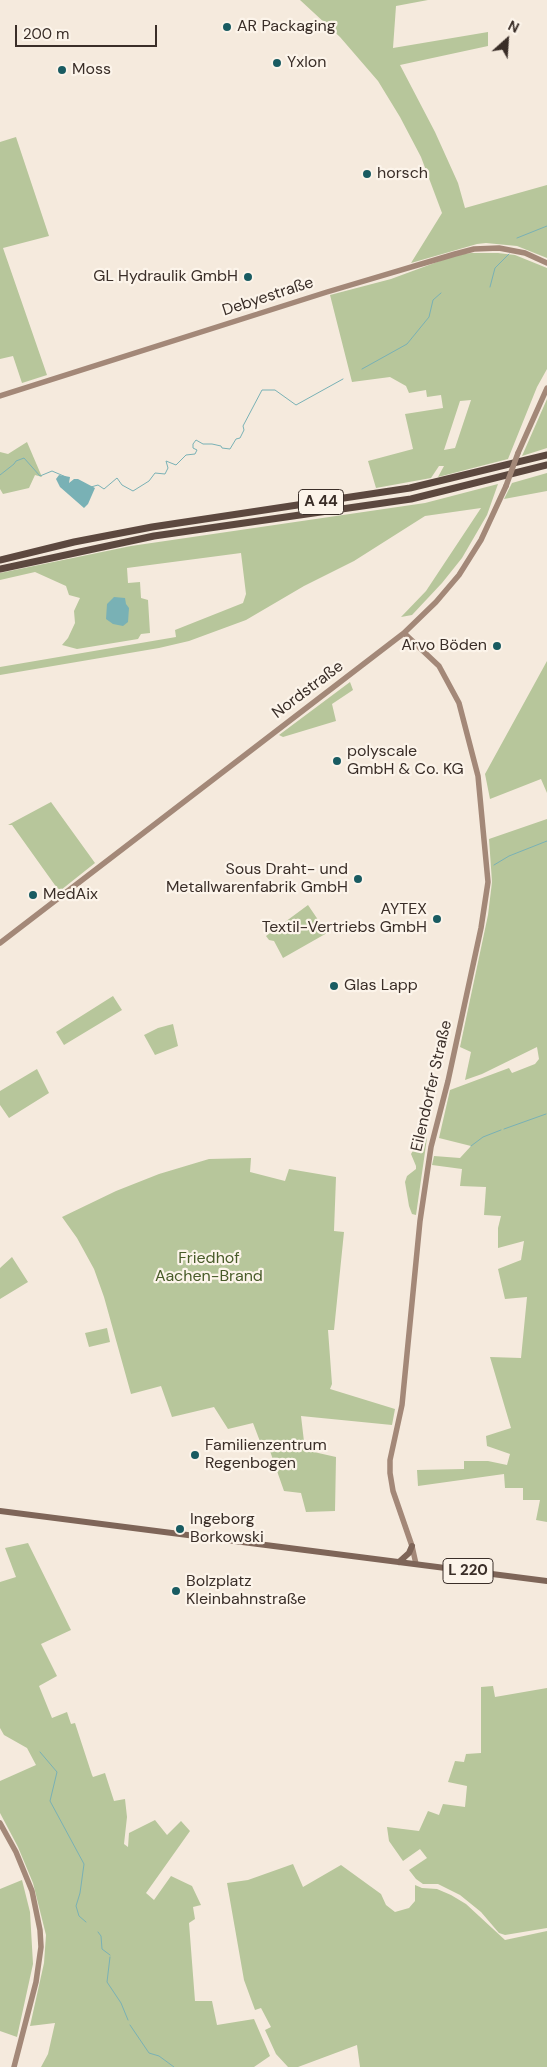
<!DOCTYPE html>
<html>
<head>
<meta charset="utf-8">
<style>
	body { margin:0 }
	#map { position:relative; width:547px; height:2067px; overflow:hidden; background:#f5eadd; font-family:"DM Sans",sans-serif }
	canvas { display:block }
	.north { position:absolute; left:482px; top:15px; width:50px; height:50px; -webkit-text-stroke:4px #fcf4ea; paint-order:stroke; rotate:26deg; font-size:14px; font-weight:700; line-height:20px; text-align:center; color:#3a2e28 }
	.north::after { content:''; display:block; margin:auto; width:18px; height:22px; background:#3a2e28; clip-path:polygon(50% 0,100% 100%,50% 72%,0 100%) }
	.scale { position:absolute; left:15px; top:25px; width:142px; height:22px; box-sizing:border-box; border:2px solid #3a2e28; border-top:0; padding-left:6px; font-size:15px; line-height:18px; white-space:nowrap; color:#3a2e28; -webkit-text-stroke:4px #fcf4ea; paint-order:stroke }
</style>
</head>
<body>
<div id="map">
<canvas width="547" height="2067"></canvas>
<div class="north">N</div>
<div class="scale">200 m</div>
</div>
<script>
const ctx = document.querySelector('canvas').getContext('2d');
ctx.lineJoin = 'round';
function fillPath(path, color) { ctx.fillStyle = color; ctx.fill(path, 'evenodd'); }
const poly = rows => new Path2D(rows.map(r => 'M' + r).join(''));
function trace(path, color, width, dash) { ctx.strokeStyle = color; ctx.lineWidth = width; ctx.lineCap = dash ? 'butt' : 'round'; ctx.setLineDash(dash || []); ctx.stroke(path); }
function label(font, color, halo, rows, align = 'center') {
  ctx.font = font + ' "DM Sans",sans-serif'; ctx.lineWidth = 4.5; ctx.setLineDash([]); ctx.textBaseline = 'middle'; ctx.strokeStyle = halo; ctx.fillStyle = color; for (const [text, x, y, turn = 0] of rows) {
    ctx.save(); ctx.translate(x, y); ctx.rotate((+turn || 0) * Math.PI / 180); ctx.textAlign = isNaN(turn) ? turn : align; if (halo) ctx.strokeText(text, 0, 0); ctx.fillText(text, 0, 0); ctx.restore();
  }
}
fillPath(poly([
	[300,0,428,0,396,6,393,48,488,32,488,46,400,65,435,132,458,183,465,208,547,185,547,258,517,246,486,243,477,244,411,263,442,213,421,157,400,117,378,81,340,37],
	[16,137,49,236,3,248,47,375,22,383,13,356,0,359,0,142],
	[471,253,498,253,515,255,547,268,547,369,537,387,508,459,438,477,444,466,439,466,431,478,376,488,368,461,413,449,405,414,443,408,441,395,427,397,426,390,409,393,406,386,390,377,352,382,330,295,391,279,456,255],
	[471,400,455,448,444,450,460,401],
	[547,399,547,448,522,456],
	[27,442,42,477,35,475,29,488,3,494,0,489,0,452,8,454],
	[547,473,547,491,504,499,512,483],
	[498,484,487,515,462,558,442,583,412,615,401,617,426,591,481,508,425,516,354,561,304,586,246,620,189,641,159,648,0,675,0,667,176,637,175,630,243,603,246,594,241,553,127,568,128,583,140,582,141,598,148,600,150,633,141,634,138,639,77,649,62,645,68,638,75,623,74,611,80,598,69,595,66,586,35,572,0,580,0,573,131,546,425,503],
	[547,661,547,793,541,779,490,799,485,774],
	[350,682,353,690,332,704,336,721,283,737,279,735],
	[51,802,95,863,61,890,57,888,12,825,8,825],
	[547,819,547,1522,536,1520,540,1500,523,1500,523,1488,505,1488,504,1474,418,1486,417,1470,464,1469,464,1461,488,1461,507,1465,510,1454,487,1446,486,1436,511,1428,490,1357,521,1358,527,1297,505,1299,498,1269,521,1260,524,1241,498,1248,498,1228,501,1216,484,1215,486,1187,460,1186,462,1169,432,1165,434,1156,460,1158,471,1146,439,1138,450,1090,509,1068,512,1073,535,1064,539,1059,537,1047,482,1074,465,1080,471,1052,460,1047,488,915,492,882,489,839],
	[308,905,327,933,283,958,274,941,269,940,266,936],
	[113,996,122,1010,64,1045,56,1032],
	[173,1024,178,1046,155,1055,144,1035,158,1028],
	[37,1069,49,1093,9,1118,0,1105,0,1091],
	[424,1132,427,1138,416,1215,412,1214,409,1206,405,1182,407,1176,416,1169,416,1166,411,1154],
	[251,1158,250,1172,285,1181,289,1169,336,1177,334,1231,344,1232,334,1330,328,1330,332,1384,330,1389,395,1409,392,1425,301,1416,305,1450,336,1457,335,1511,306,1512,301,1493,284,1491,270,1451,264,1452,253,1423,228,1429,214,1407,172,1417,161,1386,131,1394,104,1297,94,1269,77,1238,62,1217,116,1191,159,1174,209,1159],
	[12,1257,28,1282,0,1299,0,1268],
	[107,1328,110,1342,89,1347,85,1333],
	[28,1543,71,1630,41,1644,57,1676,39,1686,52,1718,67,1712,71,1724,75,1723,92,1775,93,1777,105,1773,114,1801,125,1799,127,1817,124,1844,128,1847,129,1833,155,1820,167,1835,181,1821,190,1831,146,1893,154,1900,171,1876,192,1886,201,1905,193,1907,195,1919,189,1923,195,2001,212,2001,217,2025,254,2019,270,2056,254,2067,41,2067,48,2054,55,2023,30,2026,44,1963,46,1935,33,1883,18,1847,0,1813,0,1781,36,1765,27,1748,4,1735,0,1728,0,1582,16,1577,5,1548],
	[493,1686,495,1697,547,1688,547,1928,505,1935,499,1933,481,1912,460,1895,438,1884,423,1884,416,1879,409,1870,427,1858,420,1849,403,1861,389,1841,387,1827,419,1831,428,1811,439,1815,443,1804,465,1807,467,1786,448,1782,455,1761,464,1762,466,1754,481,1753,481,1687],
	[293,1864,303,1887,341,1865,381,1894,386,1905,395,1912,409,1908,415,1901,415,1885,422,1888,437,1889,451,1895,466,1904,505,1940,547,1931,547,2067,360,2067,357,2045,298,2067,288,2067,276,2054,265,2030,271,2027,261,2008,255,2010,244,1980,227,1883,248,1880],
	[22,1880,30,1912,33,1964,17,2037,0,2031,0,1889]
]), '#b7c69b');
fillPath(poly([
	[59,475,70,477,69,483,74,479,78,479,95,488,88,504,84,508,60,487,56,479],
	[114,597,125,598,126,604,129,608,128,622,123,626,113,624,106,619,107,604]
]), '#79b1b5');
trace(poly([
	[517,238,547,226],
	[490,287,495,268,509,254],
	[362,369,407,344,429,317,433,300,441,293],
	[0,475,14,464,16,461,24,458,40,476,52,471,66,477],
	[91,487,98,485,104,489,117,478,122,485,133,491,149,481,155,473,165,474,168,468,166,461,176,465,186,455,195,454,197,450,193,448,193,444,196,440,203,444,212,444,221,446,222,448,230,449,236,439,240,438,244,430,243,426,262,390,275,390,296,405,343,379],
	[494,865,509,856,547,841],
	[504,1129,546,1114],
	[471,1146,483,1137,501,1130],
	[40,1752,57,1772,50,1801,84,1864,80,1893,76,1906,79,1916,86,1922],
	[98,1932,101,1936,102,1949,110,1955],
	[110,1957,107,1982,121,2003,128,2020],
	[130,2025,149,2053,159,2056,174,2067]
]), '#79b1b5', 1);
trace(poly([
	[0,396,327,292,455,254,474,249,499,248,525,253,547,263],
	[518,453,547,388],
	[404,633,439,666,459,703,478,776,488,882,481,928,448,1081,431,1147,420,1221,402,1405,390,1460,390,1473,393,1491,412,1546,416,1564],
	[0,943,404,633,436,602,459,575,481,540,506,486],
	[0,1823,16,1852,32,1891,40,1930,41,1947,36,1982,14,2067]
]), '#a38878', 5.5);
trace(poly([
	[0,1511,547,1581],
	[399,1562,409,1553,412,1546]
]), '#7e6558', 6);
trace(poly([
	[0,560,74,542,152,527,410,488,547,455],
	[0,569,154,536,411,499,547,465]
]), '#5c483f', 7);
trace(poly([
	[506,486,518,453]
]), '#a38878', 5.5);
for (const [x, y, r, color] of [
	[227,27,5,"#195b61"],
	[277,63,5,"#195b61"],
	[62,70,5,"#195b61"],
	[367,174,5,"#195b61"],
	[248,277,5,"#195b61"],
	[497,646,5,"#195b61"],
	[337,761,5,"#195b61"],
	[358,879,5,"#195b61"],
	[33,895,5,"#195b61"],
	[437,919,5,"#195b61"],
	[334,986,5,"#195b61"],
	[195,1455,5,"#195b61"],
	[180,1529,5,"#195b61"],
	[176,1591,5,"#195b61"]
]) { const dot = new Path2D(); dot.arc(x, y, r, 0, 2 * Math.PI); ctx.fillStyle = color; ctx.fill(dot); trace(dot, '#fcf4ea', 2); }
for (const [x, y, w] of [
	[321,502,45],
	[468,1571,50]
]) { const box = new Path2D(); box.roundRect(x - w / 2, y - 12.5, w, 25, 4); ctx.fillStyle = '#fcf4ea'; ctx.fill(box); trace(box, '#3a2e28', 1); }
label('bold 15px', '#3a2e28', null, [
	["A 44",321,502],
	["L 220",468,1571]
]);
label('16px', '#3a2e28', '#fcf4ea', [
	["AR Packaging",237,27],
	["Yxlon",287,63],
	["Moss",72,70],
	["horsch",377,174],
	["GL Hydraulik GmbH",238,277,"right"],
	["Arvo Böden",487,646,"right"],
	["polyscale",347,752],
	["GmbH & Co. KG",347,770],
	["Sous Draht- und",348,870,"right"],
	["Metallwarenfabrik GmbH",348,888,"right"],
	["MedAix",43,895],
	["AYTEX",427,910,"right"],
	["Textil-Vertriebs GmbH",427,928,"right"],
	["Glas Lapp",344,986],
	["Familienzentrum",205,1446],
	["Regenbogen",205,1464],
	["Ingeborg",190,1520],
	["Borkowski",190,1538],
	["Bolzplatz",186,1582],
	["Kleinbahnstraße",186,1600]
], 'left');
label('16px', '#3a2e28', '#fcf4ea', [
	["Debyestraße",268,297,-18],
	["Nordstraße",308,690,-37],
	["Eilendorfer Straße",432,1086,-77]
]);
label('16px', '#485b29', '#fcf4ea', [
	["Friedhof",209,1259],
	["Aachen-Brand",209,1277]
]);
</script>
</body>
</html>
